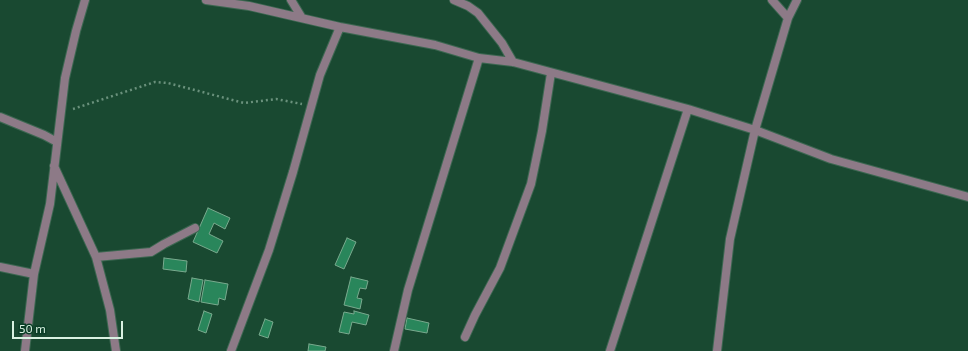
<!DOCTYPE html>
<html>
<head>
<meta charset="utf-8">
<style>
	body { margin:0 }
	#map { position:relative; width:968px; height:351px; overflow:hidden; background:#194931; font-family:"Exo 2",sans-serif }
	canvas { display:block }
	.scale { position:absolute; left:12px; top:321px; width:111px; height:18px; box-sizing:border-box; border:2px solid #d9f2e2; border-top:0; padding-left:5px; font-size:12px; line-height:14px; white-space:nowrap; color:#d9f2e2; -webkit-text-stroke:3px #0b3e27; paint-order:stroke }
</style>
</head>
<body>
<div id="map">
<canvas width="968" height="351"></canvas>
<div class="scale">50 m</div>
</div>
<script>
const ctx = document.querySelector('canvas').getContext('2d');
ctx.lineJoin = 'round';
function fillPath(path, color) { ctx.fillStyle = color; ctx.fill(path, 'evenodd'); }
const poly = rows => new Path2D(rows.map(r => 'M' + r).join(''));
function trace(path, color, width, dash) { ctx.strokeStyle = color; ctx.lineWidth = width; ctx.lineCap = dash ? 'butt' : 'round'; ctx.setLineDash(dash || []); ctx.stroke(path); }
const building = poly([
	[208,208,230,218,225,229,214,223,209,234,223,241,217,253,193,242,208,208],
	[347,238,356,242,344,269,335,265,347,238],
	[164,258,187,261,186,272,163,269,164,258],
	[351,277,368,281,366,289,360,288,357,298,362,299,360,309,344,305,351,277],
	[192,278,203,280,199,302,188,299,192,278],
	[205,280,228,284,225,300,219,298,218,305,201,302,205,280],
	[204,311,212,314,206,333,198,330,204,311],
	[354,311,369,315,366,325,352,322,349,334,339,332,344,312,354,314,354,311],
	[407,318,429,323,427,333,405,329,407,318],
	[265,319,273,322,268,338,259,335,265,319],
	[309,344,326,347,325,351,308,351,309,344]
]);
fillPath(building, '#29865b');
trace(building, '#79aa8e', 1);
const street = poly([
	[206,0,249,6,340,27,435,45,479,58,513,62,688,109,755,130,831,159,968,197],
	[291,0,302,18],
	[454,0,468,6,478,13,502,43,513,62],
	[772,0,788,18],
	[0,117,44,135,57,142],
	[54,166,96,257,110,310,116,351],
	[96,257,151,252,164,244,195,228],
	[0,267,34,274],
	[465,337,475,315,500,268,531,184,542,131,551,73],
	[25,351,34,274,50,204,65,78,76,31,85,0],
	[231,351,269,250,293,172,320,75,340,27],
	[394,351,408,290,479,58],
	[610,351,688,109],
	[717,351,730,239,755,130,788,18,797,0]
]);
trace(street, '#3c6751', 10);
trace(poly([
	[73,109,155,82,168,83,244,103,276,99,302,104]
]), '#6a917c', 2.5, [2, 3]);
trace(street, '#8d7a87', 8);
</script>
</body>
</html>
